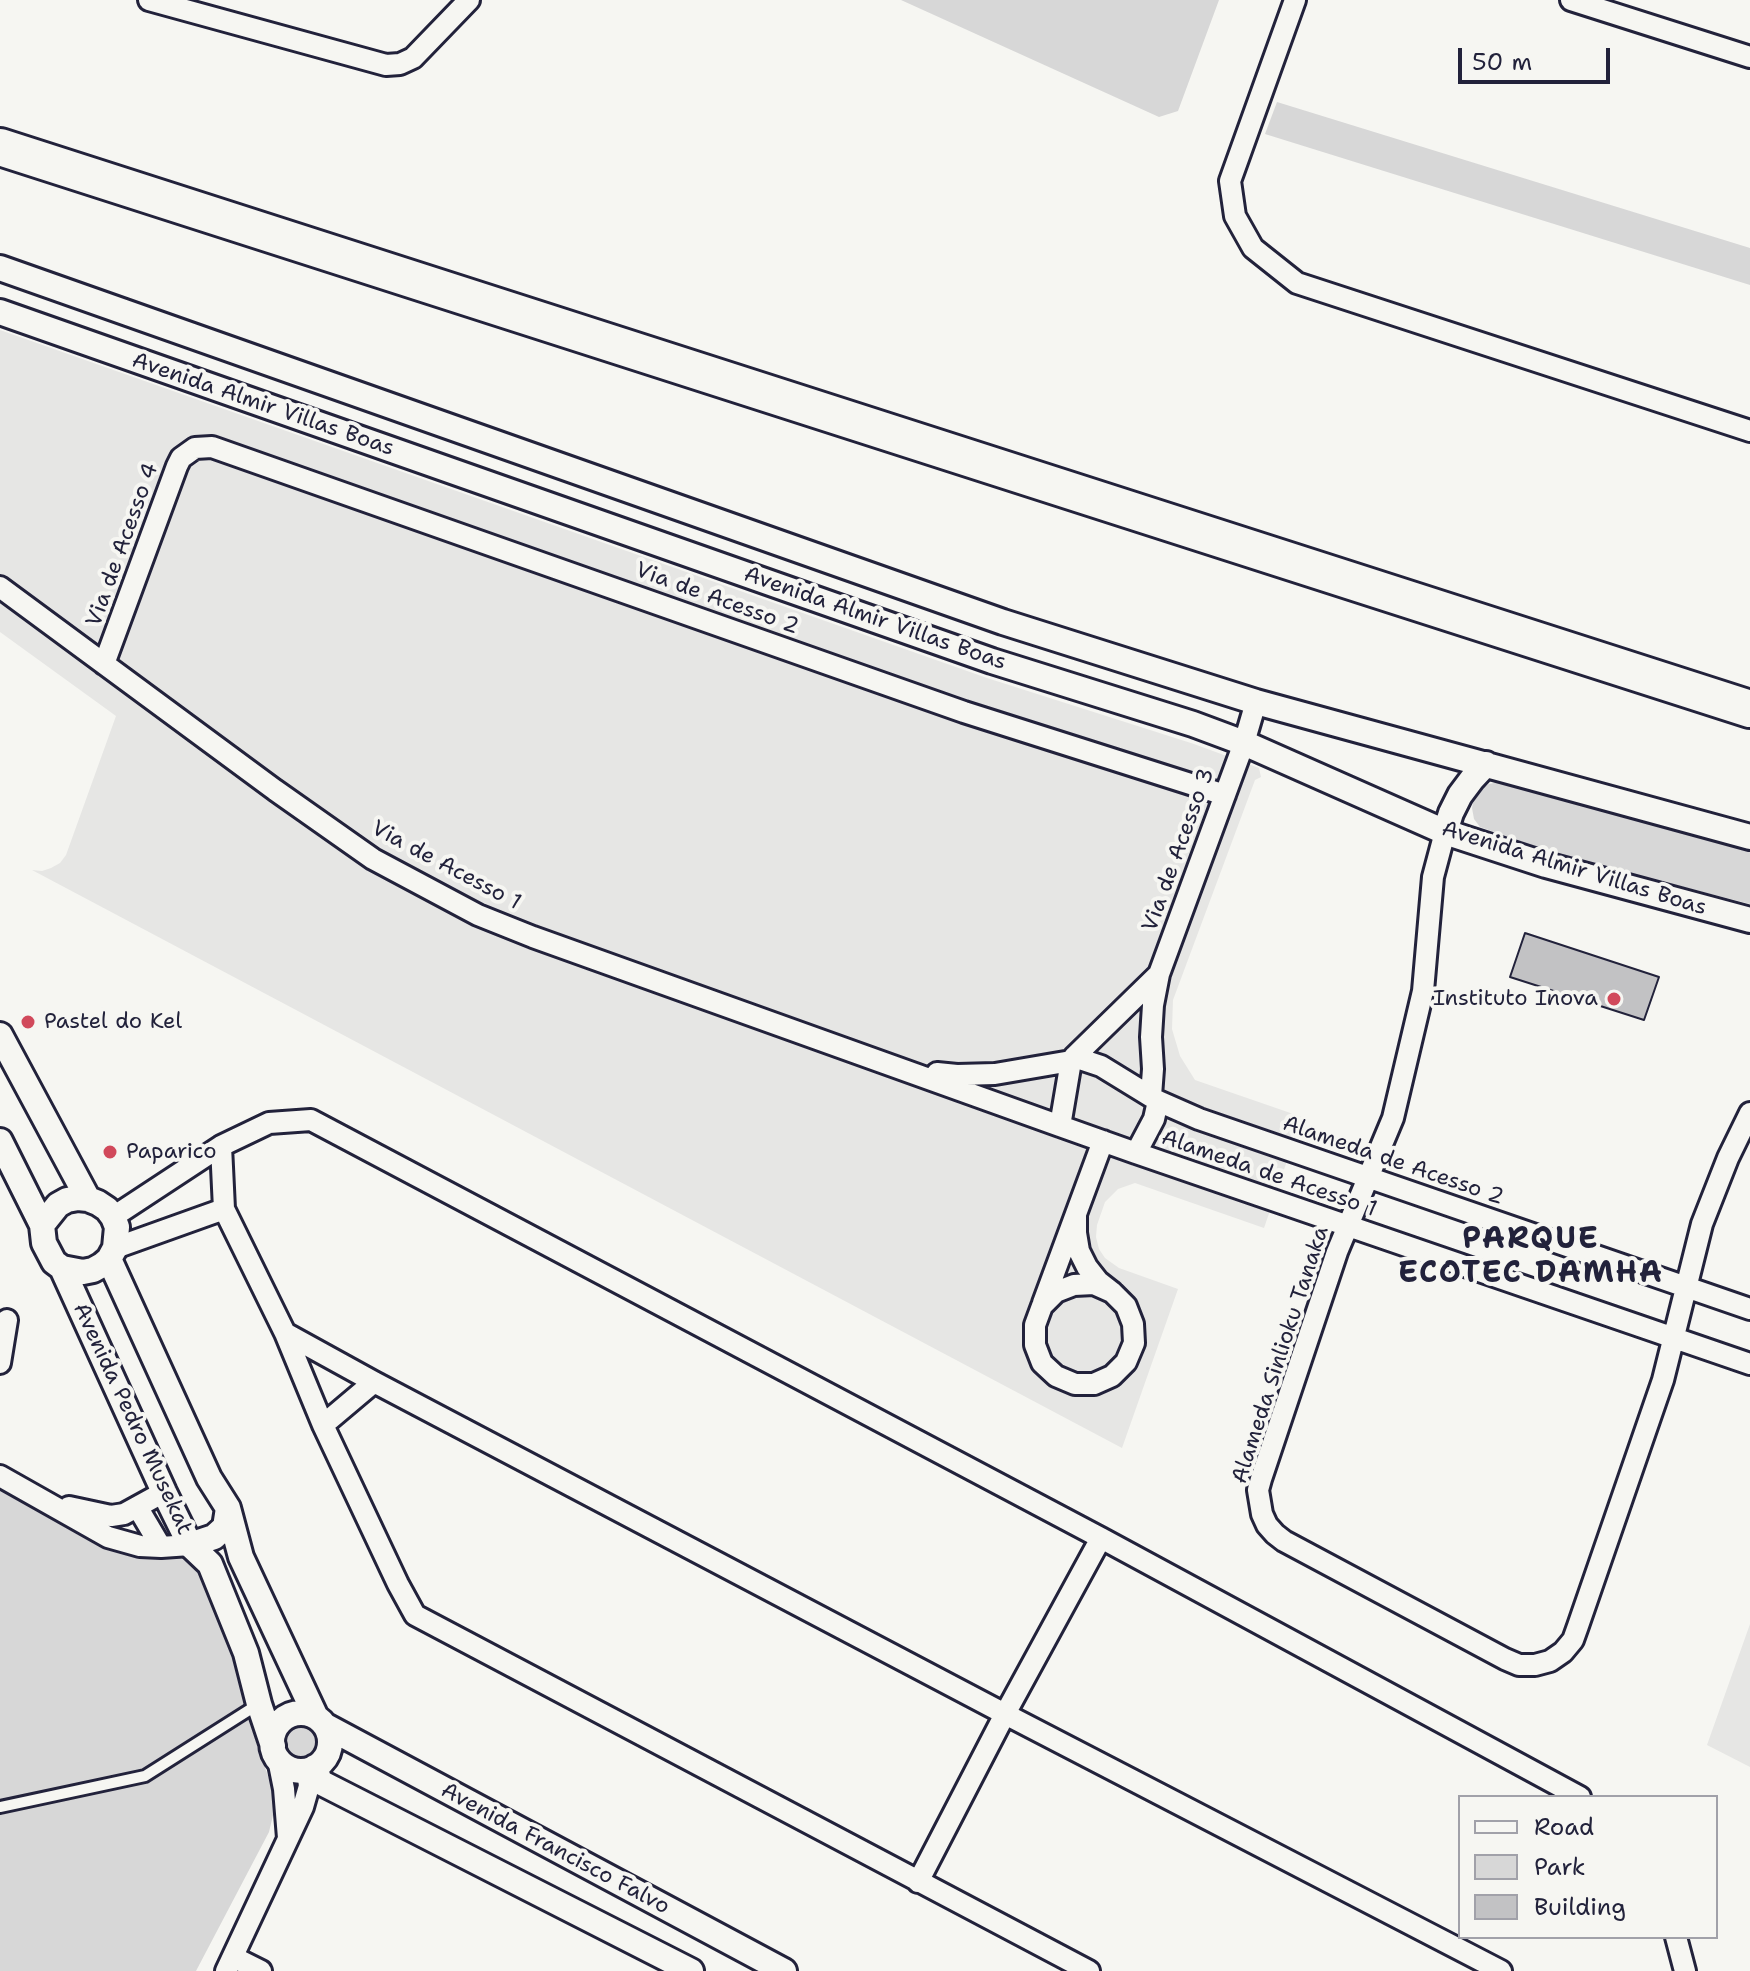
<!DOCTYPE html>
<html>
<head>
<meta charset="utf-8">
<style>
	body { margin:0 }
	#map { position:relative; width:1750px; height:1971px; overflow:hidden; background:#f6f6f2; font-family:"Shantell Sans",sans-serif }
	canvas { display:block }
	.legend { position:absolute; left:1458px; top:1795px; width:260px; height:144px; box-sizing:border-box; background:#f6f6f2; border:2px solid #a1a1a9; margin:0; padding:10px 14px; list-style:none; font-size:24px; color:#22223b }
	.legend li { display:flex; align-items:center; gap:16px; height:40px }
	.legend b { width:40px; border:2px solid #a1a1a9 }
	.scale { position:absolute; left:1458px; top:48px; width:152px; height:36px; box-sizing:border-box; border:4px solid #22223b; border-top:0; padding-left:10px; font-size:24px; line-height:28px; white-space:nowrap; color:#22223b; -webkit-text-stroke:6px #f6f6f2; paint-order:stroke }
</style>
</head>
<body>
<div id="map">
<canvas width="1750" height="1971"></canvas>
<ul class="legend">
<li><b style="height:10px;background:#f6f6f2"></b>Road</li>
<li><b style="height:22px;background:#d7d7d7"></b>Park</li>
<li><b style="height:22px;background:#c2c2c4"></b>Building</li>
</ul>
<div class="scale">50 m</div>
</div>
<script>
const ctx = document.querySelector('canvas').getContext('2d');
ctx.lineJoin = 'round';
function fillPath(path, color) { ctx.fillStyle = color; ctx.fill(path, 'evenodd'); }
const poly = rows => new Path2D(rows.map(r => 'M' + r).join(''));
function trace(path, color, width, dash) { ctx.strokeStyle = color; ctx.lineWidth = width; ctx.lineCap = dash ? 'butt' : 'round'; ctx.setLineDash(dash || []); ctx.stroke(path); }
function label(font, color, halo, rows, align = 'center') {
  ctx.font = font + ' "Shantell Sans",sans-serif'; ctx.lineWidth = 8; ctx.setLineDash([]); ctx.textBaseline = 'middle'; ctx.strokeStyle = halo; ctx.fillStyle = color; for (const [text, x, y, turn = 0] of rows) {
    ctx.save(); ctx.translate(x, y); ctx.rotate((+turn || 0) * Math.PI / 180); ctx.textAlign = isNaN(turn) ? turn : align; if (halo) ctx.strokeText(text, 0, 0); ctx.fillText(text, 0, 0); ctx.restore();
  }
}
fillPath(poly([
	[0,330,987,678,1194,744,1259,768,1261,777,1255,780,1173,1000,1172,1029,1180,1056,1195,1080,1302,1117,1264,1228,1135,1183,1118,1189,1105,1202,1097,1225,1096,1237,1099,1249,1105,1258,1119,1268,1178,1289,1122,1448,32,870,42,871,51,868,60,863,66,855,116,716,0,632],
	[1750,1624,1750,1767,1707,1745]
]), '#e6e6e4');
fillPath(poly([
	[901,0,1219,0,1178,111,1159,117],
	[1277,102,1750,248,1750,285,1265,134],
	[1499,782,1750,847,1750,904,1566,857,1480,827,1474,819,1472,808,1474,798,1480,789,1489,784],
	[0,1486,97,1537,187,1550,199,1564,232,1651,257,1745,272,1787,275,1807,269,1832,196,1971,0,1971],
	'280 1741a21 21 0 1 1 42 0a21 21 0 1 1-42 0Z'
]), '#d7d7d7');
const building = poly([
	[1525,933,1659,977,1644,1020,1510,977,1525,933]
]);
fillPath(building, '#c2c2c4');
trace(building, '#22223b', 2);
const service = poly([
	[0,1807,145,1776,257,1705]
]);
const minor = poly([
	[149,0,386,65,400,64,413,58,469,0],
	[1295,0,1230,181,1235,216,1253,248,1297,283,1750,431],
	[1571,0,1750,57],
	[0,587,275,790,373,859,478,915,533,937,1060,1126],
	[104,664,177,466,181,458,195,448,212,447,964,712,1225,795],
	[1445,832,1433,877,1423,991,1393,1118,1337,1252,1261,1479,1258,1490,1262,1514,1267,1525,1275,1534,1284,1541,1505,1659,1519,1665,1535,1665,1550,1661,1563,1652,1573,1640,1578,1626,1663,1380,1702,1224,1728,1158,1750,1113],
	[1074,1057,1159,974],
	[937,1073,957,1075,995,1074,1071,1061],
	[1151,1096,1153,1069,1151,1037,1153,1005,1159,974,1244,743,1256,702],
	[1158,1101,1154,1119,1136,1153,1060,1126,1071,1061,1074,1057,1101,1066,1158,1101,1199,1119,1750,1309],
	[221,1146,224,1209,285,1333,323,1425,398,1584,415,1615,1089,1971],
	[1136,1153,1750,1364],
	[1076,1215,1076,1233,1079,1251,1087,1267,1098,1281,1112,1292,1126,1306,1133,1324,1134,1343,1126,1362,1112,1376,1094,1384,1075,1384,1056,1376,1042,1363,1035,1345,1035,1325,1042,1306,1056,1292,1074,1285,1094,1284,1112,1292],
	[113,1217,221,1146,269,1123,311,1120,1101,1538,1580,1797],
	[115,1248,224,1209],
	[1043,1303,1103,1141],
	[285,1333,374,1382,1005,1714,1501,1971],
	[0,1363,7,1320],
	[323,1425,374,1382],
	[0,1476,108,1537,140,1546,161,1547,190,1545],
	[69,1507,111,1516,124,1514,164,1492],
	[138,1508,161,1547],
	[278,1759,284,1789,288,1838],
	[918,1882,1005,1714,1101,1538],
	[1676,1937,1685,1971],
	[233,1957,261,1971],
	[226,1971,303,1807,309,1786,307,1770]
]);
const tertiary = poly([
	[0,268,1003,622,1256,702,1750,837],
	[0,312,992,661,1193,724,1244,743,1445,832,1546,865,1750,920],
	[1445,832,1451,813,1460,795,1472,779,1486,764],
	[0,1035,88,1199],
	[0,1141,42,1225,44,1243,54,1262,62,1268,83,1272,93,1270,102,1265,109,1259,115,1248,117,1227,113,1217,107,1209,98,1203,88,1199,78,1198,67,1200,58,1205,42,1225],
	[109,1259,209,1478,228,1508,241,1557,316,1717],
	[62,1268,164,1492,190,1545,210,1564,246,1653,259,1704,273,1746],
	[190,1545,214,1537,225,1527,228,1508],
	'272 1742a29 29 0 1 1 58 0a29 29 0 1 1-58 0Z',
	[326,1726,784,1971],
	[315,1767,320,1782,691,1971]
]);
const motorway = poly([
	[0,147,1750,709]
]);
trace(service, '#22223b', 16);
trace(minor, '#22223b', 26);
trace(tertiary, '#22223b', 30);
trace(motorway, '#22223b', 42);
trace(service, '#f6f6f2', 10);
trace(minor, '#f6f6f2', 20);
trace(tertiary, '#f6f6f2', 24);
trace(motorway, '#f6f6f2', 36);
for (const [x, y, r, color] of [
	[1614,999,8,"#d1495b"],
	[28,1022,8,"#d1495b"],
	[110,1152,8,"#d1495b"]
]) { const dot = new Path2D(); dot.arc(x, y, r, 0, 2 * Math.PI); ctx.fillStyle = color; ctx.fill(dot); trace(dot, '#f6f6f2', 3); }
label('22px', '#22223b', '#f6f6f2', [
	["Avenida Almir Villas Boas",263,405,19],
	["Via de Acesso 4",123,545,-70],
	["Via de Acesso 2",717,599,20],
	["Avenida Almir Villas Boas",875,619,19],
	["Via de Acesso 3",1179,850,-70],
	["Via de Acesso 1",446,866,28],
	["Avenida Almir Villas Boas",1574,869,17],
	["Alameda de Acesso 2",1393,1161,19],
	["Alameda de Acesso 1",1269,1174,19],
	["Alameda Sinlioku Tanaka",1281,1355,-72],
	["Avenida Pedro Musekat",132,1419,65],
	["Avenida Francisco Falvo",555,1849,28]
]);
label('22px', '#22223b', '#f6f6f2', [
	["Instituto Inova",1598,999,"right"],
	["Pastel do Kel",44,1022],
	["Paparico",126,1152]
], 'left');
ctx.letterSpacing = '2px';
label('bold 30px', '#22223b', '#f6f6f2', [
	["PARQUE",1531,1240],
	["ECOTEC DAMHA",1531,1274]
]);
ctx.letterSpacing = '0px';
</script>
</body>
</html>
